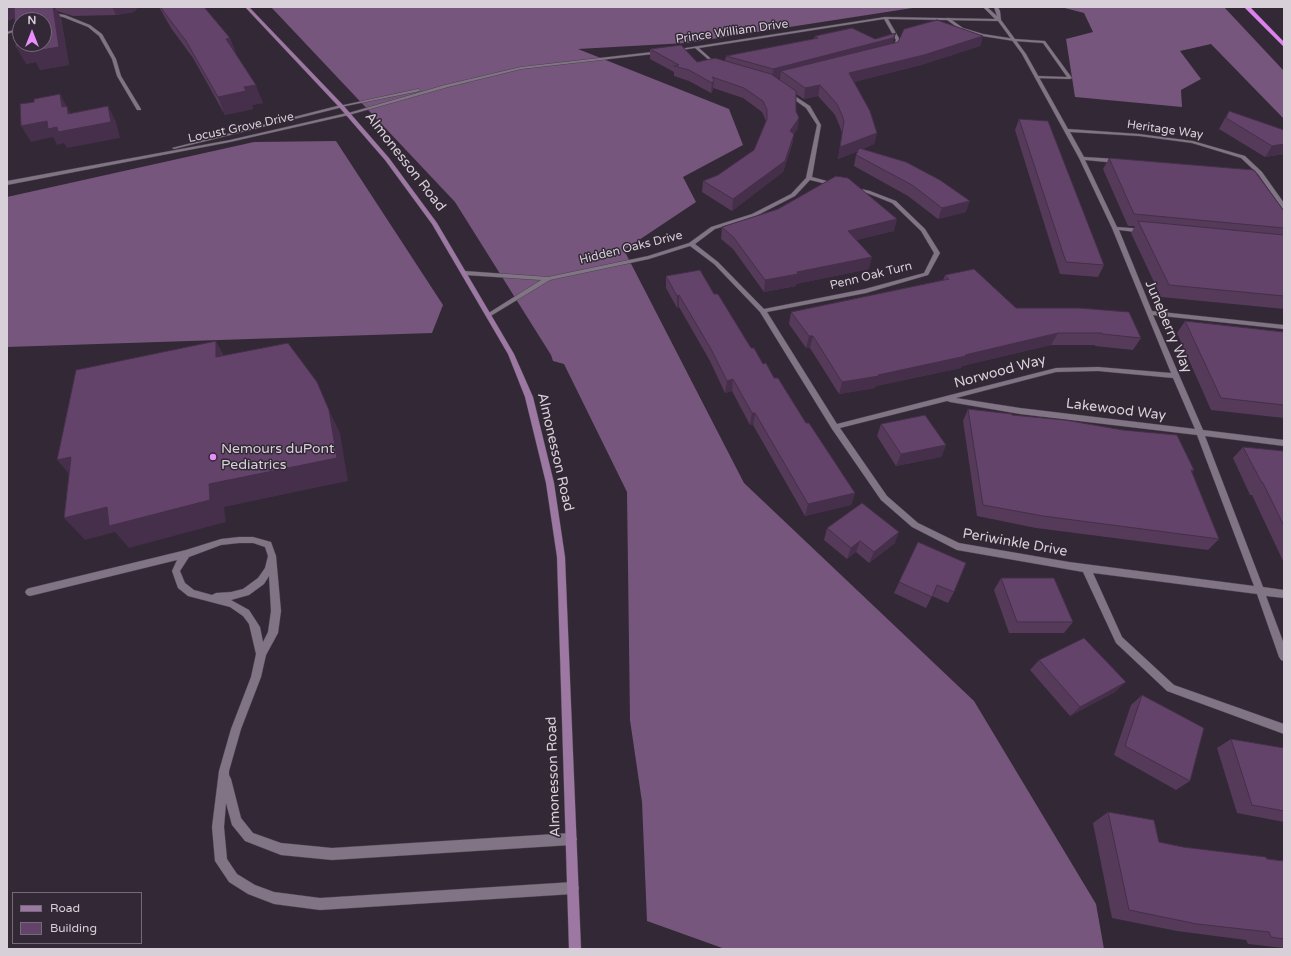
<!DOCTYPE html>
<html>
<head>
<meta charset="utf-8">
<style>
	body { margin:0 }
	#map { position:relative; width:1291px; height:956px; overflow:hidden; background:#332835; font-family:"Varela Round",sans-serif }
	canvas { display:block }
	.frame { position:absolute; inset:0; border:8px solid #d7d0d9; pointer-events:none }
	.legend { position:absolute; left:12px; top:892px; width:130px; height:52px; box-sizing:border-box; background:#332835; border:1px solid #756b77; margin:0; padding:5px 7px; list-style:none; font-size:12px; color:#d7d0d9 }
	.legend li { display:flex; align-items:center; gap:8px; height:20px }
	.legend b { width:20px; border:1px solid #756b77 }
	.north { position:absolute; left:12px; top:12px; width:40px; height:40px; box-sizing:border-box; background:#332835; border:1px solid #756b77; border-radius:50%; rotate:0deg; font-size:11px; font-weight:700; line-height:16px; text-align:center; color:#d7d0d9 }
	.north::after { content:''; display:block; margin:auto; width:14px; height:18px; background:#ea8dfd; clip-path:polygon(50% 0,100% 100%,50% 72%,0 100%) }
</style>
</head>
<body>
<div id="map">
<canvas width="1291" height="956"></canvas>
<div class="frame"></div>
<ul class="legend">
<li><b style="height:5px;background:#9c78a3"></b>Road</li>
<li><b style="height:11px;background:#634369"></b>Building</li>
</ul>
<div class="north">N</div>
</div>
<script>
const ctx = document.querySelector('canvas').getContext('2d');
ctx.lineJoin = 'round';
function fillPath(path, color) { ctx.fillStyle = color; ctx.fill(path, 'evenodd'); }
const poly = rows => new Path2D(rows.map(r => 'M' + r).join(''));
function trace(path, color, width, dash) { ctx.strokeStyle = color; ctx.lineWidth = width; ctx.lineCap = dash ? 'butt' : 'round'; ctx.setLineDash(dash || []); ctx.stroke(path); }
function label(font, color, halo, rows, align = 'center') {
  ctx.font = font + ' "Varela Round",sans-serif'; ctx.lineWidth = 3; ctx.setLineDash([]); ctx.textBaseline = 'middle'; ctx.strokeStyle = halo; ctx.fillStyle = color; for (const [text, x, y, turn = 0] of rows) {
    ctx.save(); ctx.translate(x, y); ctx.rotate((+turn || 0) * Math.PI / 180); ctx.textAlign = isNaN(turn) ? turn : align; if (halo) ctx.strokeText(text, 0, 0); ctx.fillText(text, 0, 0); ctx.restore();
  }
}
fillPath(poly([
	[271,7,919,7,686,43,578,49,729,109,743,145,683,177,696,202,624,250,744,483,974,701,1096,904,1104,949,725,949,647,921,642,802,630,720,627,492,564,364,553,361,551,355,455,202],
	[1061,7,1224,7,1284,71,1284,119,1211,44,1180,51,1201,79,1181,90,1182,107,1075,97,1066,39,1093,32,1084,13],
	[336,141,443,305,432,333,7,347,7,197,254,142]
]), '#76567d');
const service = poly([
	[947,18,949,18,963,28,983,34,1015,39,1045,41,1072,78,1070,79,1035,78,1035,76,1037,76,1067,77,1043,43,1014,41,982,36,961,30,947,20,947,18],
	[239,537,253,537,271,542,276,556,281,611,278,633,266,655,261,677,241,729,229,771,229,775,231,779,241,818,253,833,281,843,332,848,571,833,575,835,577,839,575,843,571,845,332,860,281,855,245,841,232,825,226,803,224,827,227,859,237,874,255,885,274,892,320,898,573,882,577,884,579,888,577,892,573,894,320,910,274,904,248,894,229,882,215,861,212,827,219,771,231,729,251,677,256,654,249,624,243,616,230,607,188,596,178,588,172,571,177,560,30,596,27,595,25,592,27,589,30,588,186,550,221,539,239,537],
	[239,543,253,543,265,547,268,556,265,568,258,578,243,589,231,592,216,593,212,595,194,590,185,583,180,571,189,557,221,545,239,543],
	[269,576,271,611,268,632,263,642,260,627,249,610,231,600,249,595,264,584,269,576]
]);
const minor = poly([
	[983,7,987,7,997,16,994,7,998,7,1000,11,1001,20,1026,54,1068,129,1139,134,1193,141,1245,156,1262,172,1284,203,1284,209,1282,208,1258,174,1241,158,1192,143,1139,136,1070,132,1084,157,1117,159,1120,161,1117,163,1085,160,1117,227,1144,229,1147,231,1144,233,1119,230,1152,311,1284,325,1284,329,1153,315,1203,430,1284,440,1284,446,1205,436,1263,587,1284,590,1284,598,1266,596,1284,644,1284,661,1281,660,1279,657,1257,594,1093,573,1122,637,1174,685,1284,724,1284,734,1167,691,1116,643,1083,572,957,550,912,527,881,500,832,429,760,312,714,264,690,246,649,259,550,280,489,317,487,316,487,314,541,280,465,275,462,273,465,271,548,277,648,256,689,243,711,227,752,214,791,194,806,178,817,125,806,108,785,93,785,92,787,91,810,106,821,125,812,177,838,184,835,186,810,180,795,196,756,216,715,229,695,244,718,262,764,309,865,289,924,273,934,253,921,231,892,203,867,193,850,190,849,189,852,187,870,191,896,201,925,229,940,253,928,275,866,293,767,312,837,424,1056,368,1098,367,1171,373,1112,228,1079,158,1022,54,998,21,888,19,900,40,895,50,893,51,891,50,896,40,884,19,699,48,718,65,718,67,717,67,695,48,675,51,673,50,885,17,995,19,983,7],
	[1098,371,1173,378,1195,429,1020,408,956,398,1056,372,1098,371],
	[947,401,950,402,1020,414,1197,435,1254,586,1069,562,959,543,918,523,887,496,840,428,947,401],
	[47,12,65,15,90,25,102,34,116,59,121,76,141,109,141,110,137,110,117,76,112,59,99,36,88,27,63,17,47,14,47,12],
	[20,28,20,30,7,34,7,32,20,28],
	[661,51,662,53,521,69,448,87,349,115,345,114,445,85,521,67,661,51],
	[418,89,420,90,420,91,341,107,339,106,418,89]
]);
const tertiary = poly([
	[341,105,343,105,343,107,174,149,172,148,341,105],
	[347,113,349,114,349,115,230,142,7,185,7,181,230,140,347,113]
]);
const secondary = poly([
	[245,7,249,7,343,105,389,158,437,223,514,354,533,397,554,483,565,557,581,949,569,949,557,557,546,483,525,397,508,354,432,224,385,160,339,107,245,7]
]);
const motorway = poly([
	[1244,7,1250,7,1284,42,1284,47,1244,7]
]);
trace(service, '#4c434e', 1);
trace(minor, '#4c434e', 1);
trace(tertiary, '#4c434e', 1);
trace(secondary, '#4c434e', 1);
trace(motorway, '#4c434e', 1);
fillPath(service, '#817484');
fillPath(minor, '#817484');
fillPath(tertiary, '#817484');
fillPath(secondary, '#9c78a3');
fillPath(motorway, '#da81ec');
fillPath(poly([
	[7,7,204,7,209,13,230,38,236,55,263,103,252,105,253,109,225,115,193,58,171,28,159,7,137,8,134,12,116,15,73,16,60,12,57,11,61,18,69,65,40,70,36,62,26,64,15,18,7,21],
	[815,36,875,39,893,43,983,36,980,46,921,65,854,82,877,133,874,144,863,149,966,212,938,219,908,196,854,166,856,155,858,151,838,159,842,133,840,127,835,115,818,96,804,99,796,94,796,111,798,128,794,134,792,145,783,172,732,211,702,192,703,181,718,175,754,150,766,121,762,112,743,98,713,88,713,90,711,93,689,81,674,76,674,72,650,59,650,49,697,62,725,61,726,56,814,39],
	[780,77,780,80,777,78],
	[1229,111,1284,130,1284,154,1265,157,1219,129],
	[1019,119,1104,265,1098,277,1060,274,1015,130],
	[1109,158,1284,211,1284,309,1161,297,1131,233,1135,226,1128,226,1103,169],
	[722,227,894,231,856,240,869,269,796,284,796,286,764,292,733,249,721,239],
	[945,275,1016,308,1141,338,1133,350,1095,346,1095,345,1051,345,962,366,961,368,876,386,875,388,839,394,810,348,806,348,789,324,791,312,943,280],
	[666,276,714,294,751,348,774,378,855,493,851,505,805,516,753,425,750,425,732,391,725,393,710,361,679,307,677,308,666,288],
	[1185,321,1284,332,1284,418,1211,410,1177,333],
	[968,409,1012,415,1194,470,1192,472,1219,539,1208,550,1036,528,977,516,963,421],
	[881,424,946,445,941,457,896,466,877,436],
	[1243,447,1284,451,1284,563,1252,495,1250,495,1233,458],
	[827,528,895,543,869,563,856,552,847,559,824,540],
	[918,542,954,592,948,603,932,596,926,608,894,593],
	[1001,578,1073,622,1064,633,1009,633,994,590],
	[1039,660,1115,692,1070,716,1030,670],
	[1142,695,1190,781,1176,790,1114,755,1131,705],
	[1231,739,1284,748,1284,822,1237,813,1217,748],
	[1108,812,1159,842,1183,847,1284,861,1284,948,1248,944,1246,940,1177,931,1112,918,1093,823]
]), '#553a5a');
fillPath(poly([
	[7,7,18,7,23,15,7,21],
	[53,7,55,7,61,18,69,65,40,70,36,62,26,64,16,47,29,45],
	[112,7,136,7,137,8,134,12,116,15],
	[896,33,891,48,781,71,780,77,772,79,773,69],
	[983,36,980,46,921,65,847,84,849,73],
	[230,38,237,55,232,56,226,39],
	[714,80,713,90,711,93,712,83],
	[256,85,263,103,252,105,253,109,225,115,218,97,244,87],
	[820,85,818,96,804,99,805,88],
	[60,94,75,122,108,106,116,122,120,138,67,148,64,143,57,145,53,137,31,142,21,126,62,107],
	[799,118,798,128,794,134,792,145,783,172,732,211,733,199,790,131],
	[877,133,874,144,838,159,840,147],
	[1284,144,1284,154,1265,157,1272,146],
	[970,201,966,212,938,219,942,208],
	[897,219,894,231,845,243,848,231],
	[872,257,869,269,796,284,796,286,764,292,765,280,797,272],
	[679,295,679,307,677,308,677,296],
	[1058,333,1051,345,962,366,961,368,876,386,875,388,839,394,842,382,965,355],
	[809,336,813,336,810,348,806,348],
	[216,341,229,365,216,357],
	[733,379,732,391,725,393,727,381],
	[329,410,340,433,348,481,224,507,226,522,129,548,115,532,85,540,64,518,107,507,209,484],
	[752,413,755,413,753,425,750,425],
	[946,445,941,457,896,466,901,454],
	[71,457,77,483,57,460],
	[855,493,851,505,805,516,808,504],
	[899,532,895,543,869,563,874,552],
	[860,541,856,552,847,559,851,548],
	[1126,682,1115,692,1070,716,1080,707]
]), '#452f4a');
const building = poly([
	[14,7,53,7,59,47,30,52,29,45,16,47,14,7],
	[20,20,44,20,44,44,20,44,20,20],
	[161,7,204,7,209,13,230,38,226,39,256,85,244,87,246,91,218,97,186,41,164,12,161,7],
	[937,20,983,36,924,55,849,73,870,111,877,133,840,147,844,121,842,115,837,104,820,85,805,88,781,71,898,42,904,29,937,20],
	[852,28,875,39,896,33,893,38,773,69,726,56,818,38,815,36,852,28],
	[681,45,697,62,715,58,771,74,796,91,796,111,799,118,790,131,794,134,785,161,733,199,703,181,718,175,754,150,767,119,767,110,763,101,744,88,712,77,714,80,712,83,689,70,674,66,679,65,650,49,681,45],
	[60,94,62,107,67,106,68,114,108,106,111,122,58,132,57,127,48,129,47,121,21,126,20,104,34,102,34,99,60,94],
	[1229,111,1284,130,1284,144,1272,146,1226,118,1229,111],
	[1019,119,1048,121,1104,265,1066,262,1019,119],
	[859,148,906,162,940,180,970,201,942,208,912,185,856,155,859,148],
	[1109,158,1254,170,1284,211,1284,228,1134,214,1109,158],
	[836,176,848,178,897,219,848,231,872,257,797,272,798,274,765,280,734,238,722,227,778,209,836,176],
	[1138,221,1284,235,1284,296,1169,285,1138,221],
	[974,269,1016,308,1079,308,1129,312,1141,338,1102,334,1102,333,1058,333,965,355,966,356,878,375,879,376,842,382,813,336,809,336,791,312,949,279,945,275,974,269],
	[700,270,714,294,718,294,751,348,754,348,763,364,766,363,774,378,778,378,806,423,809,423,855,493,808,504,755,413,752,413,733,379,727,381,711,349,679,295,677,296,666,276,700,270],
	[1185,321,1284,332,1284,405,1221,398,1185,321],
	[216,341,216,357,288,343,317,382,329,410,337,458,209,484,210,500,109,526,107,507,64,518,71,457,57,460,76,370,216,341],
	[968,409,1012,414,1012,415,1065,420,1123,430,1177,435,1194,470,1191,470,1219,539,1043,516,983,505,968,409],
	[925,415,946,445,901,454,881,424,925,415],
	[1243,447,1284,451,1284,526,1263,483,1262,483,1243,447],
	[862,503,899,532,874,552,860,541,851,548,827,528,862,503],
	[918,542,966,563,954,592,937,585,932,597,899,582,918,542],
	[1001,578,1054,578,1073,622,1017,622,1001,578],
	[1084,638,1126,682,1080,707,1039,660,1084,638],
	[1142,695,1204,728,1190,781,1125,746,1142,695],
	[1231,739,1284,748,1284,811,1252,805,1231,739],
	[1108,812,1154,820,1159,842,1183,847,1266,857,1267,859,1284,861,1284,939,1271,937,1269,932,1197,924,1129,910,1108,812]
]);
fillPath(building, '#634369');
trace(building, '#452f4a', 1);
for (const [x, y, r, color] of [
	[213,457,4,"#ea8dfd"]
]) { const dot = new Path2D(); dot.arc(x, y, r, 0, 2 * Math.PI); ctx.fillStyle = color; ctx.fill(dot); trace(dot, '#332835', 1.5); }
label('12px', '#d7d0d9', '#332835', [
	["Prince William Drive",732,32,-8],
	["Locust Grove Drive",241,128,-12],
	["Heritage Way",1165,130,8],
	["Hidden Oaks Drive",631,248,-14],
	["Penn Oak Turn",871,276,-14]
]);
label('14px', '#d7d0d9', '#332835', [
	["Almonesson Road",405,162,52],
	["Juneberry Way",1168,327,67],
	["Norwood Way",1000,372,-15],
	["Lakewood Way",1116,410,7],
	["Almonesson Road",555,452,77],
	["Periwinkle Drive",1015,543,10],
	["Almonesson Road",554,777,-92]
]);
label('14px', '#d7d0d9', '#332835', [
	["Nemours duPont",221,449],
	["Pediatrics",221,465]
], 'left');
</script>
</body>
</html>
